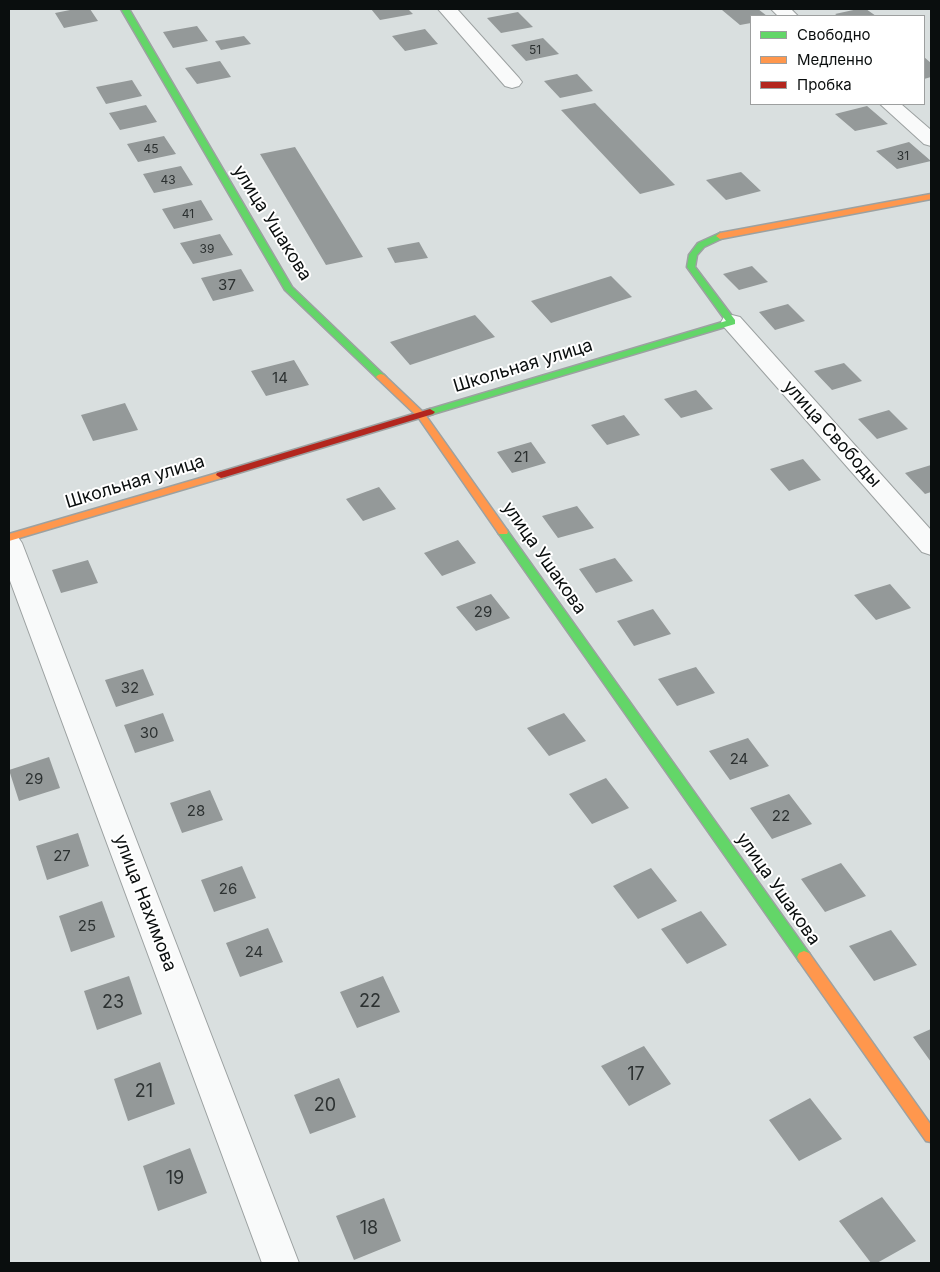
<!DOCTYPE html>
<html>
<head>
<meta charset="utf-8">
<style>
	body { margin:0 }
	#map { position:relative; width:940px; height:1272px; overflow:hidden; background:#d9dfdf; font-family:Inter,sans-serif }
	canvas { display:block }
	.frame { position:absolute; inset:0; border:10px solid #0a0e0e; pointer-events:none }
	.legend { position:absolute; left:750px; top:15px; width:175px; height:90px; box-sizing:border-box; background:#fff; border:1px solid #9d9f9f; margin:0; padding:6px 9px; list-style:none; font-size:15px; color:#0a0e0e }
	.legend li { display:flex; align-items:center; gap:10px; height:25px }
	.legend b { width:25px; border:1px solid #9d9f9f }
</style>
</head>
<body>
<div id="map">
<canvas width="940" height="1272"></canvas>
<div class="frame"></div>
<ul class="legend">
<li><b style="height:6px;background:#63d668"></b>Свободно</li>
<li><b style="height:6px;background:#ff974d"></b>Медленно</li>
<li><b style="height:6px;background:#b3261e"></b>Пробка</li>
</ul>
</div>
<script>
const ctx = document.querySelector('canvas').getContext('2d');
ctx.lineJoin = 'round';
function fillPath(path, color) { ctx.fillStyle = color; ctx.fill(path, 'evenodd'); }
const poly = rows => new Path2D(rows.map(r => 'M' + r).join(''));
function trace(path, color, width, dash) { ctx.strokeStyle = color; ctx.lineWidth = width; ctx.lineCap = dash ? 'butt' : 'round'; ctx.setLineDash(dash || []); ctx.stroke(path); }
function label(font, color, halo, rows, align = 'center') {
  ctx.font = font + ' Inter,sans-serif'; ctx.lineWidth = 4; ctx.setLineDash([]); ctx.textBaseline = 'middle'; ctx.strokeStyle = halo; ctx.fillStyle = color; for (const [text, x, y, turn = 0] of rows) {
    ctx.save(); ctx.translate(x, y); ctx.rotate((+turn || 0) * Math.PI / 180); ctx.textAlign = isNaN(turn) ? turn : align; if (halo) ctx.strokeText(text, 0, 0); ctx.fillText(text, 0, 0); ctx.restore();
  }
}
fillPath(poly([
	[75,9,90,9,98,21,64,28,55,13],
	[371,9,408,9,413,14,380,20],
	[731,9,758,9,767,16,751,16,751,23,740,25,722,10],
	[858,9,866,9,876,16,838,16,835,14],
	[518,12,533,27,501,33,487,18],
	[197,26,208,41,173,48,163,32],
	[425,29,438,44,405,51,392,36],
	[244,36,251,44,221,50,215,41],
	[543,38,559,54,526,61,511,45],
	[924,57,931,63,931,77,924,79],
	[220,61,231,77,197,84,185,68],
	[577,74,593,91,560,98,544,81],
	[132,80,142,96,106,104,96,87],
	[595,103,675,185,640,194,561,110],
	[146,105,157,122,120,130,109,113],
	[867,106,888,124,855,131,835,114],
	[164,136,176,154,138,162,127,144],
	[909,142,931,161,897,169,876,151],
	[295,147,363,257,326,265,260,154],
	[181,166,193,185,154,193,143,174],
	[741,172,761,191,726,200,706,180],
	[201,200,213,220,174,229,162,209],
	[220,234,233,255,193,264,180,243],
	[419,242,428,258,395,263,387,248],
	[752,266,768,282,739,290,723,274],
	[241,269,254,291,213,301,201,278],
	[611,276,632,297,551,323,531,301],
	[788,304,805,321,775,330,759,312],
	[475,315,495,337,410,365,390,342],
	[294,360,309,385,266,396,251,371],
	[844,363,862,381,832,390,814,371],
	[696,390,713,409,681,418,664,399],
	[125,403,138,430,93,441,81,415],
	[889,410,908,429,877,439,858,419],
	[624,415,640,435,607,445,591,425],
	[531,442,546,463,512,473,497,452],
	[803,459,821,480,789,491,770,469],
	[931,465,931,492,925,494,905,473],
	[379,487,396,509,363,521,346,499],
	[577,506,594,528,558,538,542,516],
	[458,540,476,563,442,576,424,553],
	[615,558,633,581,596,593,579,569],
	[88,560,98,583,61,593,52,570],
	[890,584,911,608,876,620,854,595],
	[491,594,510,618,476,631,456,607],
	[653,609,671,634,634,646,617,621],
	[696,667,715,693,677,706,658,679],
	[143,669,154,695,116,707,105,680],
	[163,713,174,741,135,753,124,725],
	[564,713,586,741,549,756,527,728],
	[748,738,769,766,730,780,709,751],
	[49,757,60,788,19,801,9,770],
	[606,778,629,808,592,824,569,794],
	[210,790,223,820,182,833,170,803],
	[789,794,812,824,772,839,750,808],
	[78,833,89,866,47,880,36,846],
	[841,863,866,896,825,912,801,879],
	[242,866,256,898,214,912,201,880],
	[651,868,677,901,638,919,613,886],
	[102,901,115,937,71,952,59,916],
	[701,911,727,945,687,964,661,929],
	[268,928,283,962,240,977,226,943],
	[891,930,917,965,874,981,849,946],
	[129,976,142,1014,97,1030,84,991],
	[383,976,400,1012,357,1028,340,992],
	[931,1029,931,1062,913,1037],
	[644,1046,671,1084,629,1106,601,1066],
	[160,1062,175,1104,128,1121,114,1079],
	[339,1078,356,1117,310,1134,294,1095],
	[810,1098,842,1139,799,1161,769,1120],
	[190,1148,207,1193,158,1211,143,1166],
	[882,1197,916,1241,877,1263,871,1263,839,1221],
	[384,1198,401,1241,354,1260,336,1216]
]), '#949999');
const street = poly([
	[438,9,457,9,519,78,522,82,519,86,512,88,505,86,438,9],
	[771,9,791,9,798,16,778,16,771,9],
	[880,104,901,104,931,130,931,146,924,144,880,104],
	[732,315,740,317,931,530,931,555,922,552,724,327,721,322,724,317,732,315],
	[9,534,18,537,22,543,299,1263,262,1263,9,578,9,534]
]);
const fast = poly([
	[121,9,129,9,292,287,384,375,386,377,384,379,378,379,285,290,121,9],
	[720,233,724,236,723,238,704,247,697,255,695,267,735,320,735,324,433,414,430,415,425,412,427,410,726,321,687,267,689,255,698,243,720,233],
	[503,528,507,530,809,953,811,957,809,961,804,963,799,961,499,534,498,532,499,530,503,528]
]);
const slow = poly([
	[931,194,931,199,720,239,716,236,720,233,931,194],
	[381,374,384,375,424,413,507,530,508,532,507,534,499,534,418,417,378,379,376,377,378,375,381,374],
	[221,472,225,473,226,475,225,477,9,541,9,534,221,472],
	[804,951,809,953,931,1125,931,1142,926,1141,799,961,797,957,799,953,804,951]
]);
const jam = poly([
	[430,409,435,412,433,414,225,477,221,478,216,475,217,473,430,409]
]);
trace(street, '#9ca1a1', 2);
trace(fast, '#9ca1a1', 3);
trace(slow, '#9ca1a1', 3);
trace(jam, '#9ca1a1', 3);
fillPath(street, '#f9fafa');
fillPath(fast, '#63d668');
fillPath(slow, '#ff974d');
fillPath(jam, '#b3261e');
label('12px', '#2c3131', null, [
	["51",535,50],
	["45",151,149],
	["31",903,156],
	["43",168,180],
	["41",188,214],
	["39",207,249]
]);
label('15px', '#2c3131', null, [
	["37",227,285],
	["14",280,378],
	["21",521,457],
	["29",483,612],
	["32",130,688],
	["30",149,733],
	["24",739,759],
	["29",34,779],
	["28",196,811],
	["22",781,816],
	["27",62,856],
	["26",228,889],
	["25",87,926],
	["24",254,952]
]);
label('18px', '#0a0e0e', '#fff', [
	["улица Ушакова",272,223,58],
	["Школьная улица",523,366,-17],
	["улица Свободы",832,434,48],
	["Школьная улица",135,482,-17],
	["улица Ушакова",544,558,55],
	["улица Ушакова",778,889,55],
	["улица Нахимова",145,903,69]
]);
label('18px', '#2c3131', null, [
	["22",370,1002],
	["23",113,1003],
	["17",636,1075],
	["21",144,1092],
	["20",325,1106],
	["19",175,1179],
	["18",369,1229]
]);
</script>
</body>
</html>
